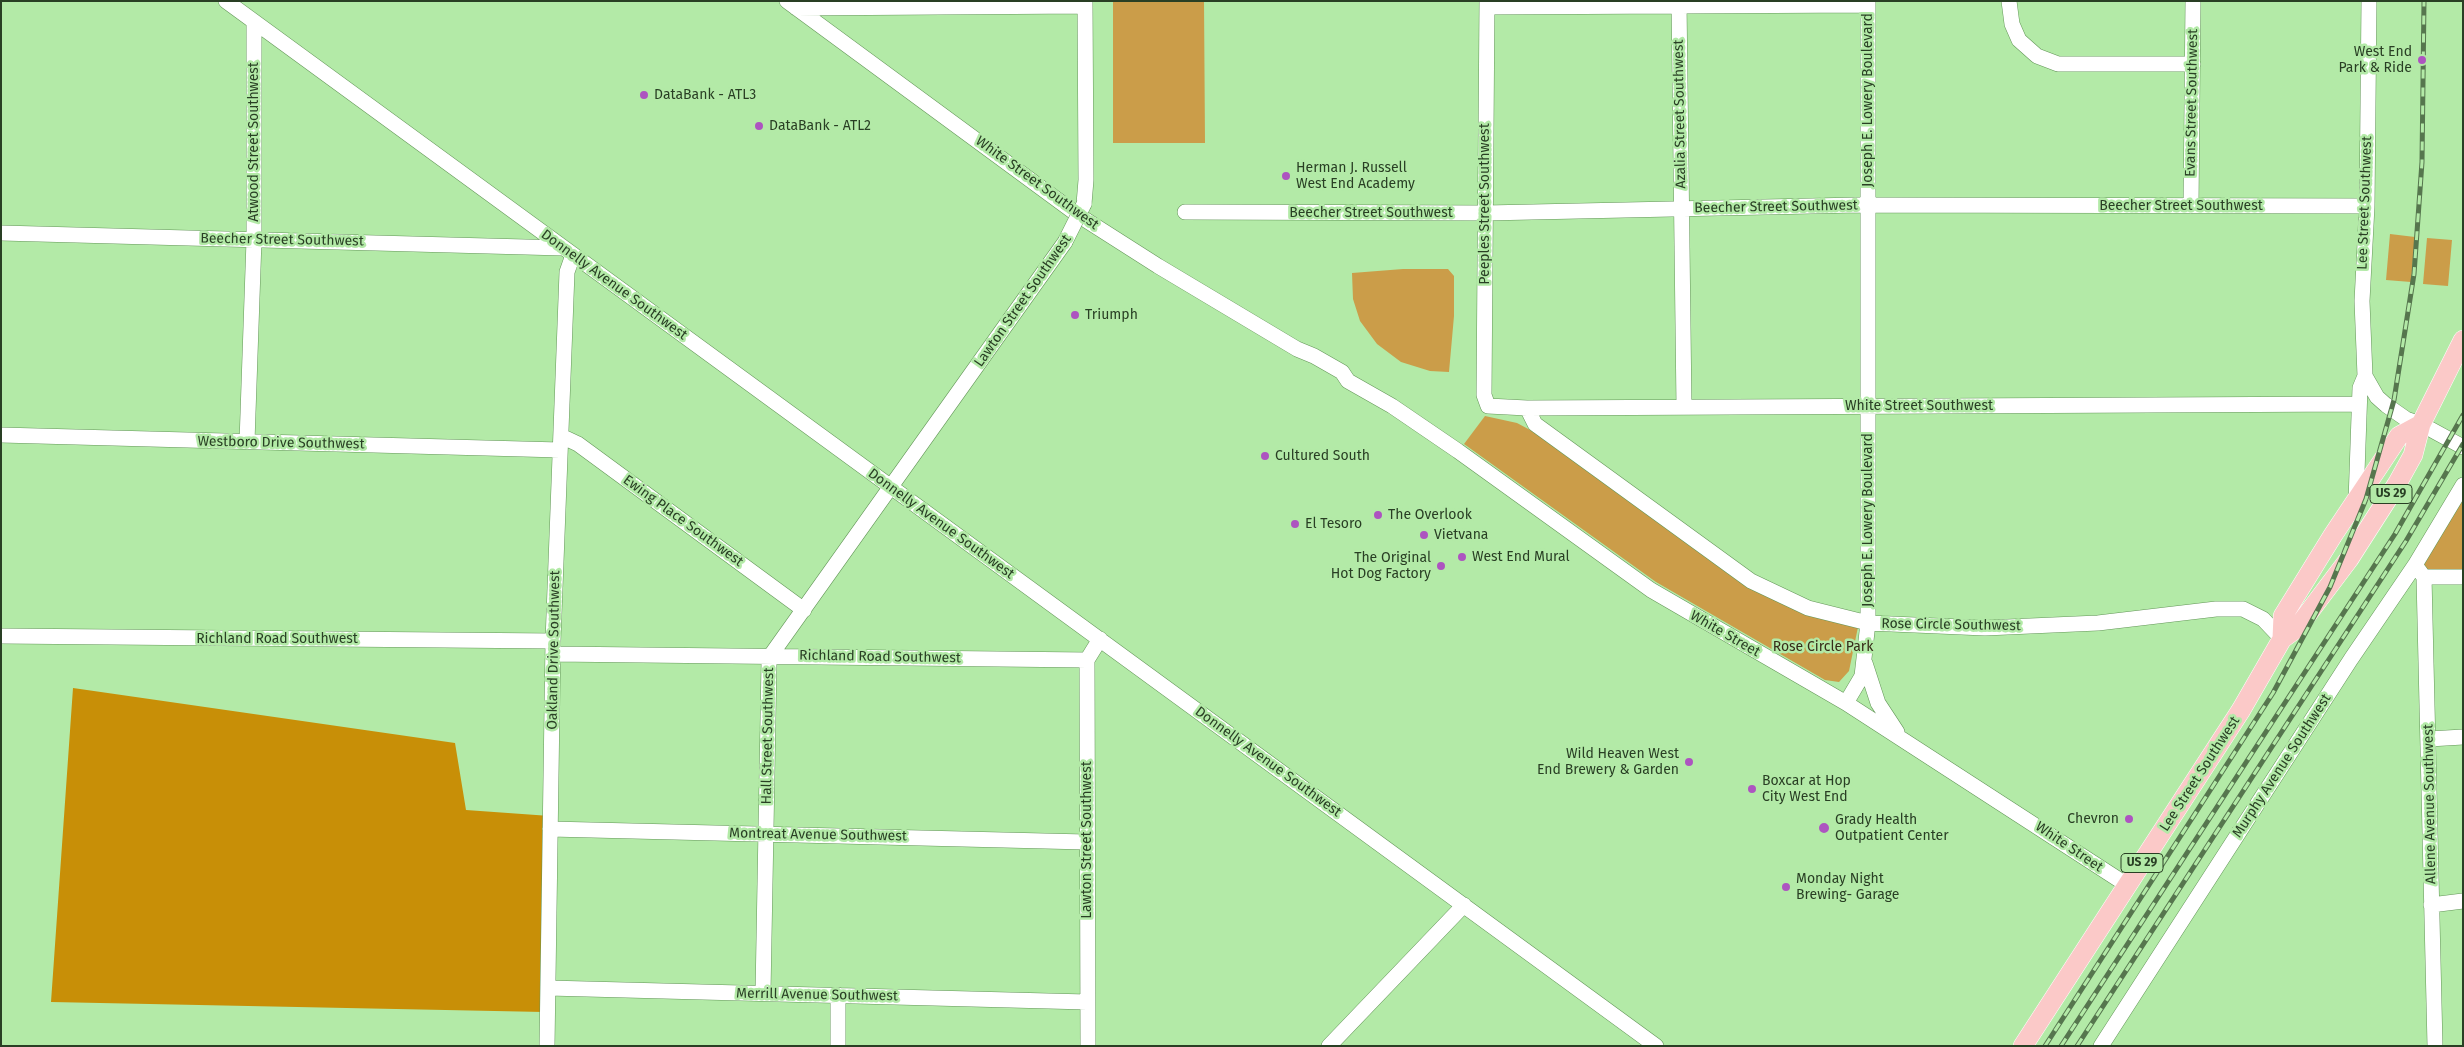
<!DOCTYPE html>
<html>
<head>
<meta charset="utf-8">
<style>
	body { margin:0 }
	#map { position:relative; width:2464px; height:1047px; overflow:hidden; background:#b3eaa7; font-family:"Fira Sans",sans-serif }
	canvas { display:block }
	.frame { position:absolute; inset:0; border:2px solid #293f24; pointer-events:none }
</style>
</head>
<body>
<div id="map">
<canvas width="2464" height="1047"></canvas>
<div class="frame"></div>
</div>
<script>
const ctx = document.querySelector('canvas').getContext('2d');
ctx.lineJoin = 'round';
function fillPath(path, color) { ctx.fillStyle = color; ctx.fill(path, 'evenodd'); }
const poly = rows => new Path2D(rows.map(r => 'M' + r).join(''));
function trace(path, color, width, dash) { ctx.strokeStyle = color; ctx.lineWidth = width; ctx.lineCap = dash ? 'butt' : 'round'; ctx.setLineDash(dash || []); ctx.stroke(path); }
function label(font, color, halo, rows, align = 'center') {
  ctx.font = font + ' "Fira Sans",sans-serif'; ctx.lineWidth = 5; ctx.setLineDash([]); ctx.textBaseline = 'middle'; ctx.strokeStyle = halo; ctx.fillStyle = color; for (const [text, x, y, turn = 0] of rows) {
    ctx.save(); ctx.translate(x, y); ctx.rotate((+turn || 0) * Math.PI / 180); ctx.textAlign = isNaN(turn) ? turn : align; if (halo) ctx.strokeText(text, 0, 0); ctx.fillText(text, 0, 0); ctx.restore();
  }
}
fillPath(poly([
	[1113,1,1204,1,1205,143,1113,143],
	[2390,234,2415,237,2411,282,2386,280],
	[2427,238,2452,240,2448,286,2423,284],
	[1403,269,1448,269,1454,276,1454,316,1449,372,1430,371,1401,362,1377,344,1360,321,1353,299,1352,273],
	[1485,416,1517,423,1532,431,1734,577,1858,627,1849,671,1839,682,1825,680,1656,582,1464,444],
	[2463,485,2463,577,2424,577,2415,565]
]), '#cb9d49');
fillPath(poly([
	[73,688,455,743,466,810,550,816,544,1012,51,1002]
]), '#c88f07');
const minor = poly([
	[226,1,1656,1046],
	[787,1,1078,215,1158,266,1297,349,1314,356,1342,372,1348,381,1392,406,1458,451,1651,590,1846,703,2127,885],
	[1487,1,1484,395,1488,406,1527,408,2359,404],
	[1679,1,1684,407],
	[2009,1,2012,24,2019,40,2037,56,2058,64,2193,64],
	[1487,7,1868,5],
	[796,8,1085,6],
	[1084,204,1086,180,1085,1],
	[2191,206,2193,1],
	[1185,212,1486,213,1858,205,2367,206],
	[1,233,563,248],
	[2365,376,2377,397,2386,405,2406,419,2421,424,2463,447],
	[1527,408,1535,424,1751,581,1808,608,1868,623,1985,628,2098,623,2216,609,2243,609,2263,619,2282,639],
	[1,435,560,450],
	[561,436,578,444,804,610],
	[247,442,254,240,254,22],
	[2356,501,2360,388,2365,376,2362,301,2367,206,2369,1],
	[2415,565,2424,577,2435,1046],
	[2424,577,2463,577],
	[1,636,553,641],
	[553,654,1087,660],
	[1865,663,1878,703,1897,732],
	[1846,703,1862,676,1868,623,1868,1],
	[2429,739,2463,737],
	[550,829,1086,842],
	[2431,905,2463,901],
	[548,988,1087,1002],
	[763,993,769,663,771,655,1065,242],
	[547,1046,553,641,567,272,573,255],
	[838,1046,838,995],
	[1088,1046,1087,660,1100,639],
	[1329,1046,1464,905],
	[2101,1046,2351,659,2415,565,2463,485]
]);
const major = poly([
	[2282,639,2283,616,2333,535,2399,436,2421,424],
	[2023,1046,2241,710,2282,639,2297,628,2349,559,2397,484,2413,455,2421,424,2463,340]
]);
trace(minor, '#639658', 16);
trace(major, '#fff', 20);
trace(minor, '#fff', 15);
trace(major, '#fbc9c8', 19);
const rail = poly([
	[2045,1046,2273,693,2330,587,2366,499,2394,400,2414,274,2422,162,2424,1],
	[2061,1046,2395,534,2463,415],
	[2077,1046,2406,541,2463,444]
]);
trace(rail, '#56764e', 5);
trace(rail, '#b3eaa7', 3, [9]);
const minorBridge = poly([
	[1065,242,1084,204]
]);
trace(minorBridge, '#639658', 16, []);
trace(minorBridge, '#fff', 15);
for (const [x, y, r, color] of [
	[2422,60,5,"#ad54c0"],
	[644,95,5,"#ad54c0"],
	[759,126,5,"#ad54c0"],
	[1286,176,5,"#ad54c0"],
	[1075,315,5,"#ad54c0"],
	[1265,456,5,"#ad54c0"],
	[1378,515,5,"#ad54c0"],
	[1295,524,5,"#ad54c0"],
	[1424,535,5,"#ad54c0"],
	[1462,557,5,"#ad54c0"],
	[1441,566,5,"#ad54c0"],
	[1689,762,5,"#ad54c0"],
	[1752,789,5,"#ad54c0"],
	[2129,819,5,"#ad54c0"],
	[1824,828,6,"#ad54c0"],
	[1786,887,5,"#ad54c0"]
]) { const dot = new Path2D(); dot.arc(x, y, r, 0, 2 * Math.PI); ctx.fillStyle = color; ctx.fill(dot); trace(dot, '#b3eaa7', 2); }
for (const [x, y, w] of [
	[2391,494,42],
	[2142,863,42]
]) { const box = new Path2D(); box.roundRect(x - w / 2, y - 9.5, w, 19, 4); ctx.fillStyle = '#b3eaa7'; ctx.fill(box); trace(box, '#293f24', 1); }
label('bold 12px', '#293f24', null, [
	["US 29",2391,494],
	["US 29",2142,863]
]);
label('14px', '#293f24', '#b3eaa7', [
	["West End",2412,52,"right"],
	["Park & Ride",2412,68,"right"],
	["DataBank - ATL3",654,95],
	["DataBank - ATL2",769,126],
	["Herman J. Russell",1296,168],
	["West End Academy",1296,184],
	["Triumph",1085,315],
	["Cultured South",1275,456],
	["The Overlook",1388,515],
	["El Tesoro",1305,524],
	["Vietvana",1434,535],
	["West End Mural",1472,557],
	["The Original",1431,558,"right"],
	["Hot Dog Factory",1431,574,"right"],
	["Wild Heaven West",1679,754,"right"],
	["End Brewery & Garden",1679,770,"right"],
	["Boxcar at Hop",1762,781],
	["City West End",1762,797],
	["Chevron",2119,819,"right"],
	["Grady Health",1835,820],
	["Outpatient Center",1835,836],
	["Monday Night",1796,879],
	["Brewing- Garage",1796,895]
], 'left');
label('14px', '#293f24', '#b3eaa7', [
	["Joseph E. Lowery Boulevard",1868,100,-90],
	["Evans Street Southwest",2192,103,-89],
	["Azalia Street Southwest",1680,114,-91],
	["Atwood Street Southwest",254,142,-90],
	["White Street Southwest",1037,183,36],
	["Lee Street Southwest",2365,203,-88],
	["Peeples Street Southwest",1485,204,-90],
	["Beecher Street Southwest",2181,206],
	["Beecher Street Southwest",1776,207,-1],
	["Beecher Street Southwest",1371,213],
	["Beecher Street Southwest",282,240,1],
	["Donnelly Avenue Southwest",614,285,36],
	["Lawton Street Southwest",1023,301,-55],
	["White Street Southwest",1919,406],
	["Westboro Drive Southwest",281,443,1],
	["Joseph E. Lowery Boulevard",1868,520,-90],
	["Ewing Place Southwest",683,521,36],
	["Donnelly Avenue Southwest",941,524,36],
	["Rose Circle Southwest",1951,625,1],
	["White Street",1725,634,30],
	["Richland Road Southwest",277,639],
	["Oakland Drive Southwest",554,650,-89],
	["Richland Road Southwest",880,657,1],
	["Hall Street Southwest",768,736,-89],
	["Donnelly Avenue Southwest",1268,762,36],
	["Murphy Avenue Southwest",2282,766,-57],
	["Lee Street Southwest",2200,774,-57],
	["Allene Avenue Southwest",2430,804,-91],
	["Montreat Avenue Southwest",818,835,1],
	["Lawton Street Southwest",1087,840,-90],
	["White Street",2069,847,34],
	["Merrill Avenue Southwest",817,995,1]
]);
label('14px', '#372c19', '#b3eaa7', [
	["Rose Circle Park",1823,647]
]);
</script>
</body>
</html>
